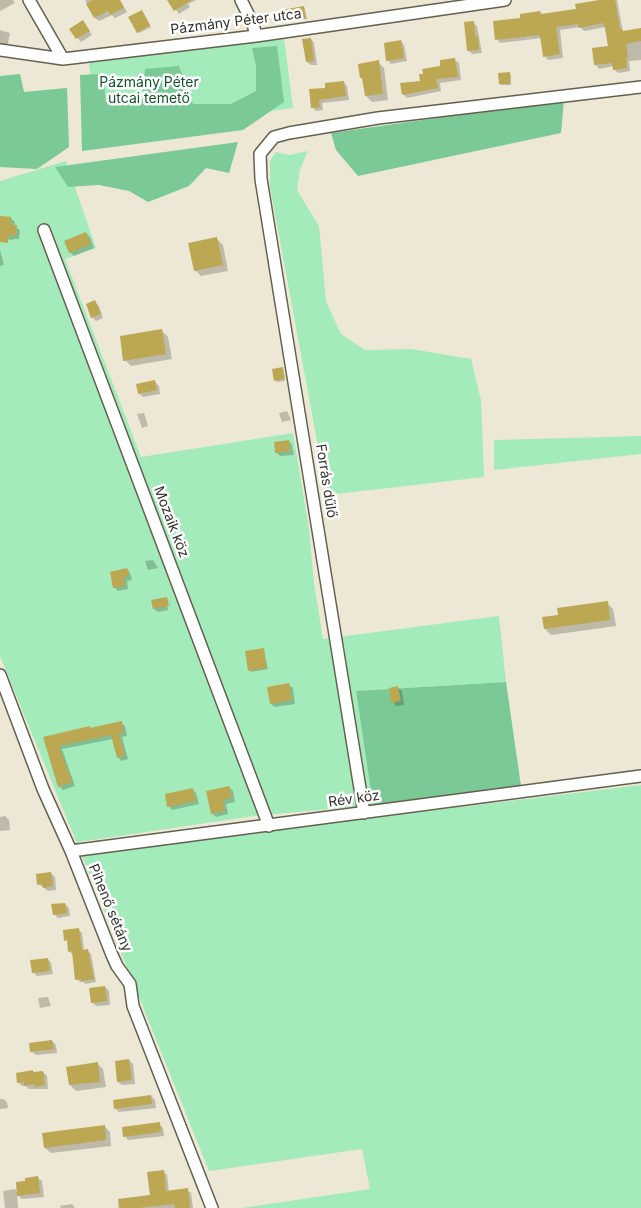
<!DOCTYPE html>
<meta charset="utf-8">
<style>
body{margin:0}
canvas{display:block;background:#ece8d5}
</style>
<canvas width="641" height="1208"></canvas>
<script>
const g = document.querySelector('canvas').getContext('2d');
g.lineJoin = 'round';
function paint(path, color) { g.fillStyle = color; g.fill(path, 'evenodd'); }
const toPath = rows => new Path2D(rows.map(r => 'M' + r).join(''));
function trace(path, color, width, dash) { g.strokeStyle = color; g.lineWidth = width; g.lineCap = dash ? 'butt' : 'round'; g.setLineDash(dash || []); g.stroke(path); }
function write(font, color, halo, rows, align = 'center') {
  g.font = font + ' Inter,sans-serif'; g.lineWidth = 5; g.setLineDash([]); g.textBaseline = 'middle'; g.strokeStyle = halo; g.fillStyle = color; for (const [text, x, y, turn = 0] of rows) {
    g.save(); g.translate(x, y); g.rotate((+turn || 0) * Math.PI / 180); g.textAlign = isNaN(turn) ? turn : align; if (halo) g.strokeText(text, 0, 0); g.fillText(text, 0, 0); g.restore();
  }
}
paint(toPath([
 [284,38,293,108,98,133,89,63],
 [308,151,300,169,297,190,319,226,326,301,341,334,365,350,411,349,471,359,481,400,484,477,327,495,270,187,270,161,276,152,290,155],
 [66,161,96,248,65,259,141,457,293,433,309,529,314,583,323,639,499,616,506,682,356,691,373,805,254,816,79,842,78,846,0,656,0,181],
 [641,436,641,454,494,470,494,440],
 [641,785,641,1208,242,1208,370,1189,362,1149,209,1171,81,853]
]), '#a3ebba');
paint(toPath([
 [277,46,284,102,243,130,82,151,80,75,103,74,106,103,142,100,145,69,179,66,193,104,231,104,256,91,256,66,252,48],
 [20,74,24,92,67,88,69,147,37,169,0,167,0,76],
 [564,100,561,133,358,176,336,150,331,133],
 [238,142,229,173,206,168,189,186,148,202,129,191,99,185,68,187,55,167],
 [506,682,521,786,373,805,356,691]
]), '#7ac996');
paint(toPath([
 [0,0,13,0,15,3,0,11],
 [85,0,120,0,127,12,115,18,112,15,99,21,95,18],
 [169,0,196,0,188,4,190,7,179,14],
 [604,0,617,0,623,32,641,29,641,60,629,61,630,71,618,73,614,69,614,66,599,69,596,65,609,47,606,27,584,31,580,27,560,30,563,58,548,60,545,56,542,38,500,43,497,39,522,19,540,12,543,15,577,10],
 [304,7,307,19,281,23,280,22],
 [143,13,151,27,139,33,138,32],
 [473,23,477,26,482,53,472,54,468,50],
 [86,26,92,35,81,42,71,30],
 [0,30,10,33,8,44,0,44],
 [311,39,314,43,317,65,311,65,307,62],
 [401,41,404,45,407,61,391,64,388,60],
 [455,60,459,63,461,80,440,83,441,91,407,98,403,94,442,67],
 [378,62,384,68,388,100,372,102,366,96,364,80,361,77],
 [509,73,511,75,511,85,501,85,500,84],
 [343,82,347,86,349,100,322,103,323,110,316,111,312,107,327,89],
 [0,217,11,218,15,222,14,226,20,230,19,239,13,239,13,240,0,238],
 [86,233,90,237,94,248,74,256,70,252],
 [217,239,223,245,228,271,201,276,195,270],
 [0,250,4,265,0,266],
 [95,302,99,306,103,318,96,321,92,317],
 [162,331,168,337,172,359,131,366,125,360],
 [282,369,285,381,277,382,276,380],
 [155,382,159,386,160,394,143,397,139,393],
 [287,411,291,420,282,422,279,413],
 [144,413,148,426,142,428,137,414],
 [289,441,292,445,294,455,280,456,276,452],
 [153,560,158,568,148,570,145,561],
 [127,569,130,573,132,580,127,581,128,589,118,591,114,587],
 [166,598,170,602,172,610,169,601,166,601,168,610,158,612,154,609],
 [607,603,613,609,616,626,551,635,545,629,559,616],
 [263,650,268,669,251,672,250,670],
 [289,685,293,688,295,704,275,707,271,704],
 [398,688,402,691,404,705,396,706,393,702],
 [121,723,125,726,127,736,122,737,128,759,121,761,118,757,113,739,62,749,75,786,63,790,59,786,45,737],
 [229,787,233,791,235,802,226,804,228,814,216,817,212,813],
 [193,790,196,793,199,804,172,810,169,806],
 [5,816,9,820,10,830,0,831,0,817],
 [51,873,55,877,56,890,48,891,39,884],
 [65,904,69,908,70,916,58,918,54,914],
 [79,930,82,933,84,951,88,951,91,954,96,982,85,984,84,982,80,982,77,979,73,955,69,951,65,931],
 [48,959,51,963,53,974,37,976,33,972],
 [105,987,109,991,110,1005,96,1006,92,1002],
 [48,997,51,1006,40,1008,38,998],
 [52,1041,56,1045,57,1053,36,1055,32,1052],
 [129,1060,133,1064,135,1084,122,1085,118,1082],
 [97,1063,103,1069,106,1087,76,1091,70,1085],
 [33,1071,35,1073,43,1072,47,1076,48,1089,29,1089,26,1086,22,1086,19,1083],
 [151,1096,155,1100,156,1108,119,1112,116,1109],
 [0,1099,3,1099,7,1102,8,1108,0,1109],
 [159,1124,163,1128,164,1136,128,1140,125,1136],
 [104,1126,110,1132,111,1146,51,1153,45,1148],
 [163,1171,167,1175,169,1192,187,1190,191,1193,193,1208,117,1208,152,1196],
 [38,1178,42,1181,44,1197,22,1199,17,1194,18,1208,5,1208,3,1191,15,1189,18,1193],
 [72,1204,75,1208,61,1208,60,1206]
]), '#0003');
paint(toPath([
 [93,0,120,0,124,8,110,15,108,11,94,18,86,4],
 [167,0,192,0,174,11],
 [599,0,615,0,620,29,622,29,623,31,641,28,641,41,626,44,628,58,626,58,627,68,613,70,612,63,594,65,592,48,608,46,604,23,579,28,578,24,556,27,560,54,543,57,540,35,495,40,493,21,520,18,520,14,540,11,541,14,576,9,575,4],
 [304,6,306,18,279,22,277,11],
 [142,10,150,25,137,33,128,17],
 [83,20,90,31,76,39,69,29],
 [474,21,475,37,478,36,479,50,467,51,464,22],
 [311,38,314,61,306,62,302,39],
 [401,40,404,58,386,61,384,43],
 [455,58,458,77,436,79,438,88,402,95,400,83,420,81,419,74,423,74,422,69,440,66,440,60],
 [379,60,383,94,365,96,362,78,360,78,358,64],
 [510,72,510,84,499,84,498,73],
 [344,81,346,96,319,100,320,107,311,108,309,89,325,88,325,83],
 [0,216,11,217,11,224,17,225,16,236,9,235,8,243,0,242],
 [86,232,91,244,69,253,64,241],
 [217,237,223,265,194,271,188,243],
 [95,300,101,314,91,318,86,304],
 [162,329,166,354,123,361,120,336],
 [283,367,285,379,274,381,272,369],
 [155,380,157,390,138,394,136,384],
 [289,440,290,451,275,453,274,442],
 [127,568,129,576,124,577,125,586,113,588,110,572],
 [167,597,169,606,153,609,151,600],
 [608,601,610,620,544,629,542,617,558,615,557,608],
 [264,648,267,668,248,671,245,651],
 [289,683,292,700,270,704,267,687],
 [398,686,401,701,391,703,389,688],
 [122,721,124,732,119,734,125,755,117,758,111,735,59,746,72,782,58,787,43,737,90,726,90,728],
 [229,786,232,798,223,800,225,811,211,814,206,791],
 [193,788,196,801,167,807,165,794],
 [51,872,53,886,43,888,42,884,37,885,36,874],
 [65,903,67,913,53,915,51,904],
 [79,928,82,950,88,949,94,979,81,981,81,979,75,980,72,951,68,952,67,940,64,941,63,930],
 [48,958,50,971,32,973,30,960],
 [105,986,107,1001,91,1003,89,988],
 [52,1040,54,1049,30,1052,29,1043],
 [129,1059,132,1080,117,1082,115,1061],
 [98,1062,100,1082,69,1085,66,1067],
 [33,1070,33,1072,43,1071,45,1085,35,1087,35,1084,24,1086,24,1082,17,1083,16,1073],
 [151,1095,152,1104,114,1109,113,1100],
 [160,1122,161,1132,123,1137,122,1127],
 [105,1125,106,1140,44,1148,42,1133],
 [164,1170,166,1191,188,1188,190,1208,175,1208,174,1204,138,1208,119,1208,118,1199,150,1195,147,1172],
 [38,1176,40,1193,17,1196,16,1182,25,1181,25,1178]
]), '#bca752');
const street = toPath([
 [29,0,63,59],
 [241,0,253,24,256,36],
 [0,50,63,59,256,36,505,0],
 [44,230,269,826],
 [0,675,43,789,71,851,112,955,117,966,130,984,133,1006,212,1208],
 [364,813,261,179,260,154,274,137,289,133,378,118,641,87],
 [71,851,641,776]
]);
trace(street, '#646050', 14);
trace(street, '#fff', 11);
write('14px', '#35342c', '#fff', [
 ["Pázmány Péter utca",236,22,-7],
 ["Forrás dűlő",326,481,81],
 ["Mozaik köz",171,522,69],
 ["Rév köz",354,799,-8],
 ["Pihenő sétány",110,908,68]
]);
write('14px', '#15512f', '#fff', [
 ["Pázmány Péter",149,83],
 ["utcai temető",149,99]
]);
</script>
